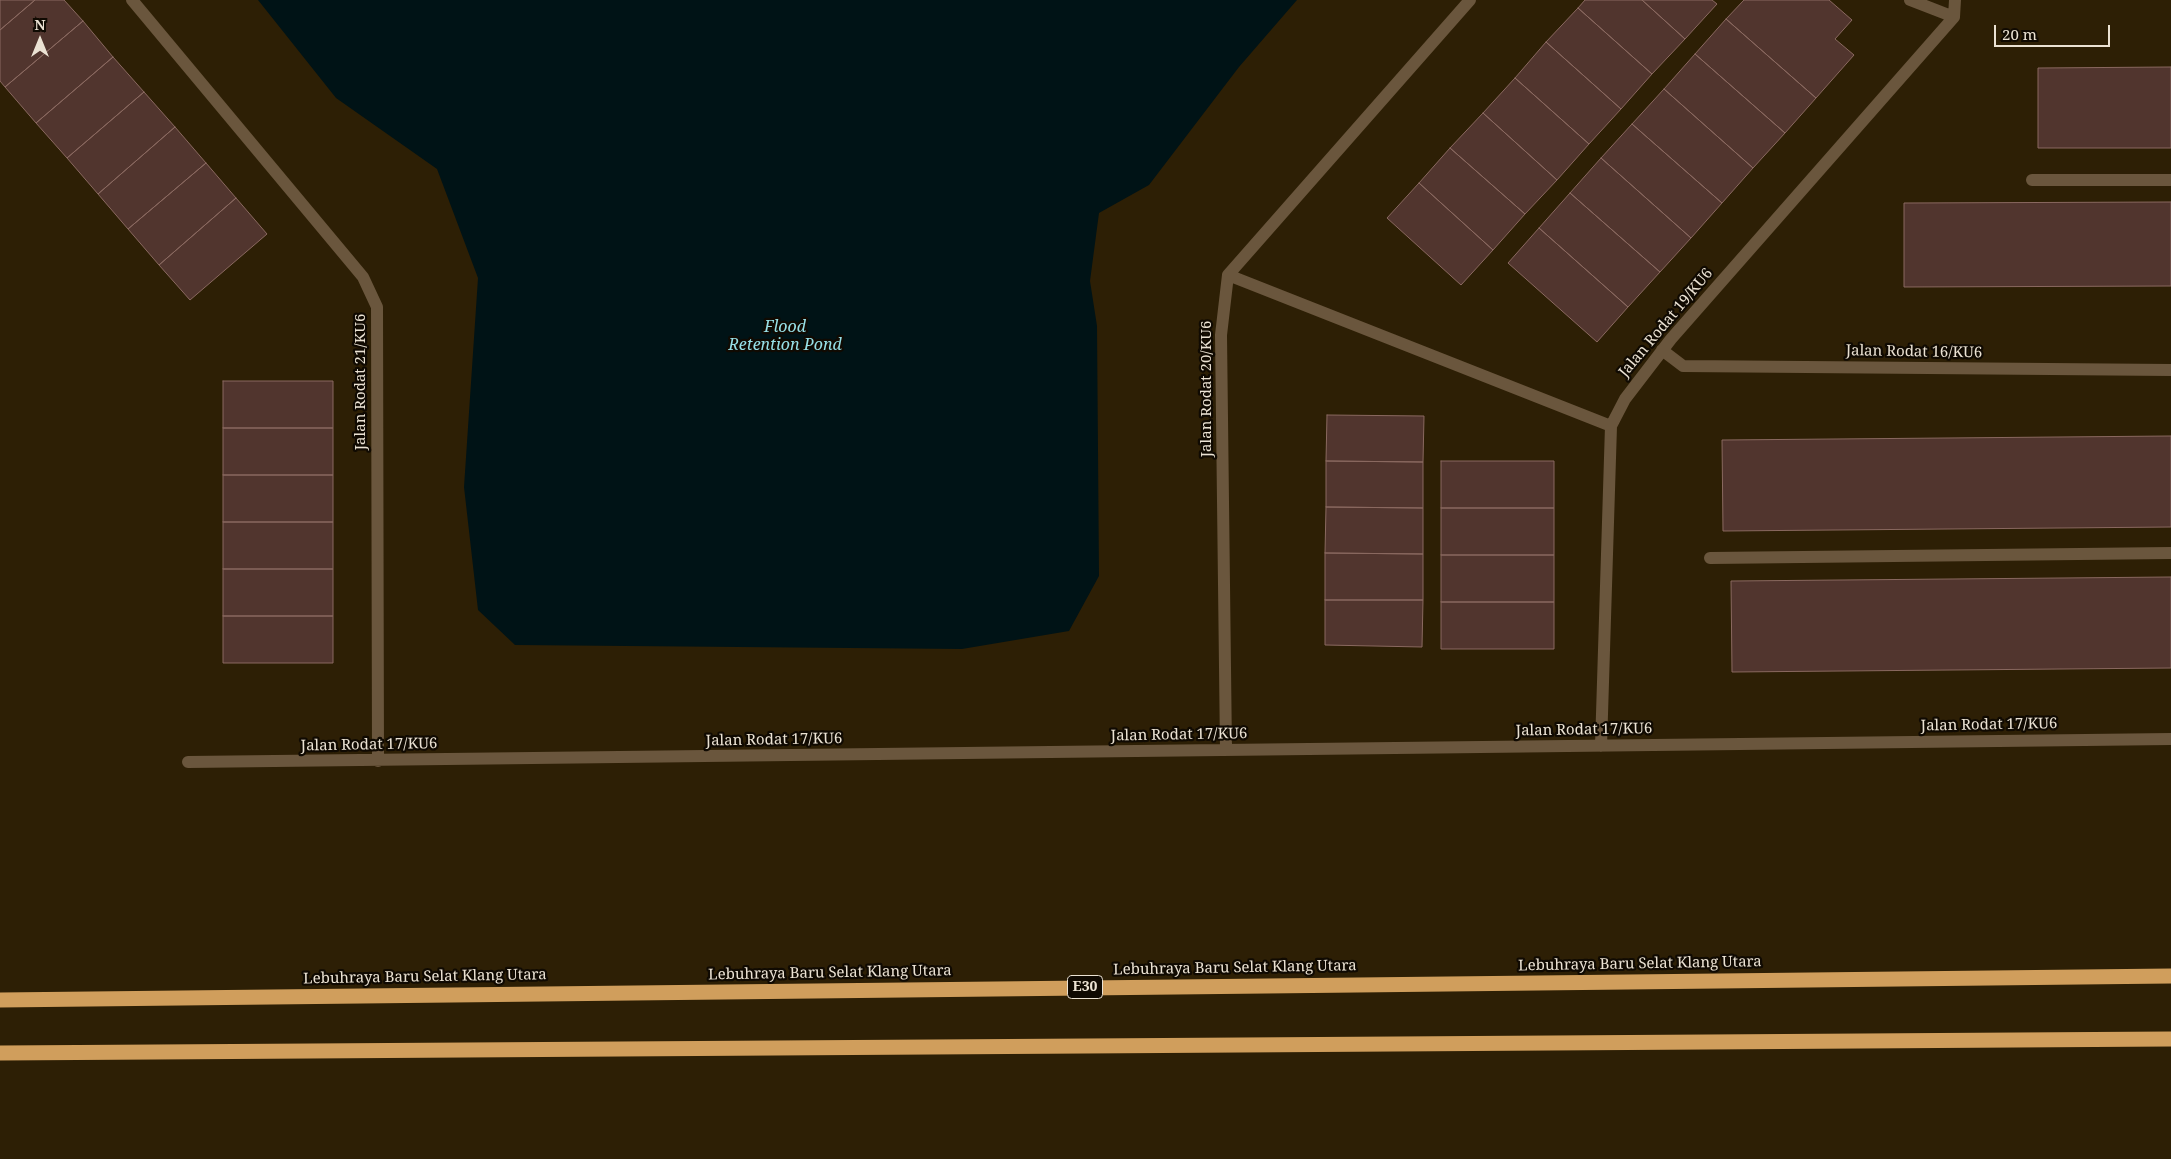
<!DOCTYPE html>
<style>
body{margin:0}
#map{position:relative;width:2171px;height:1159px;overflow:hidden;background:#2d1f05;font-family:"Noto Serif",serif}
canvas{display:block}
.north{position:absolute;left:15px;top:15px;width:50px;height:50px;-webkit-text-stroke:4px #100a02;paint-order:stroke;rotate:0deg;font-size:14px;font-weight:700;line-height:20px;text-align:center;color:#ebe2d3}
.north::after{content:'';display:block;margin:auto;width:18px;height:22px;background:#ebe2d3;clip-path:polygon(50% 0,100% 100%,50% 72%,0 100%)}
.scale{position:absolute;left:1994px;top:25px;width:116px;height:22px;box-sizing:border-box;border:2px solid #ebe2d3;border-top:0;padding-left:6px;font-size:15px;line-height:18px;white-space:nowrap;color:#ebe2d3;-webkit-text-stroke:4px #100a02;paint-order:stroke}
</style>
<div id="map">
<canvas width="2171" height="1159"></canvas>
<div class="north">N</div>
<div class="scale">20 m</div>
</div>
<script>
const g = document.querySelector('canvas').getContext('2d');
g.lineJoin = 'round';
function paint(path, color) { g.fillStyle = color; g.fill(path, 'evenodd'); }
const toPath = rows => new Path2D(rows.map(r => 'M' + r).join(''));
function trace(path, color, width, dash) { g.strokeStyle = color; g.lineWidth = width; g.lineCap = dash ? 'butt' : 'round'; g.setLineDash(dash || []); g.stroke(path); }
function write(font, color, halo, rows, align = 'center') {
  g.font = font + ' "Noto Serif",serif'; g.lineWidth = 4.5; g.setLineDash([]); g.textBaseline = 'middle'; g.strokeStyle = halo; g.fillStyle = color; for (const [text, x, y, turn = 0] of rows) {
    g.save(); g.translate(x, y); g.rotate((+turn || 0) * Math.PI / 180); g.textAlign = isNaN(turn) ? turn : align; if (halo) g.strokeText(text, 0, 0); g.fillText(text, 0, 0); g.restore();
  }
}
paint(toPath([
 [258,0,1297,0,1239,67,1149,185,1099,213,1090,281,1097,326,1099,576,1069,631,962,649,515,645,478,610,464,487,478,278,437,169,336,98]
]), '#001316');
const building = toPath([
 [0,0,35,0,0,30,0,0],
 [35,0,64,0,83,21,5,87,0,81,0,30,35,0],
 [1585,0,1642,0,1685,39,1652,74,1578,8,1585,0],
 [1642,0,1712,0,1717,4,1685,39,1642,0],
 [1744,0,1829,0,1852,20,1835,39,1854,55,1816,98,1726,19,1744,0],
 [1578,8,1652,74,1621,109,1546,42,1578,8],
 [1726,19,1816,98,1785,133,1695,54,1726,19],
 [83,21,113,57,36,123,5,87,83,21],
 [1546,42,1621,109,1589,144,1515,78,1546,42],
 [1695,54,1785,133,1753,168,1664,89,1695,54],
 [113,57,144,92,67,158,36,123,113,57],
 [2171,67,2171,148,2038,148,2038,68,2171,67],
 [1515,78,1589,144,1557,180,1483,113,1515,78],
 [1664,89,1753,168,1722,203,1632,124,1664,89],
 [144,92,175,127,98,194,67,158,144,92],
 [1483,113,1557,180,1525,214,1450,148,1483,113],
 [1632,124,1722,203,1691,238,1601,158,1632,124],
 [175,127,206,163,128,229,98,194,175,127],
 [1450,148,1525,214,1493,250,1419,183,1450,148],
 [1601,158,1691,238,1660,272,1570,193,1601,158],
 [206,163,236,198,159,265,128,229,206,163],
 [1419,183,1493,250,1461,285,1387,218,1419,183],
 [1570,193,1660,272,1628,307,1539,228,1570,193],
 [236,198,267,234,190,300,159,265,236,198],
 [2171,202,2171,286,1904,287,1904,203,2171,202],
 [1539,228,1628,307,1597,342,1508,263,1539,228],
 [223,381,333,381,333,428,223,428,223,381],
 [1327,415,1424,416,1423,462,1326,461,1327,415],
 [223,428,333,428,333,475,223,475,223,428],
 [2171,436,2171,527,1723,531,1722,440,2171,436],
 [1326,461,1423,462,1423,508,1326,507,1326,461],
 [1441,461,1554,461,1554,508,1441,508,1441,461],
 [223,475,333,475,333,522,223,522,223,475],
 [1326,507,1423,508,1423,554,1325,553,1326,507],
 [1441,508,1554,508,1554,555,1441,555,1441,508],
 [223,522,333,522,333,569,223,569,223,522],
 [1325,553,1423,554,1423,600,1325,600,1325,553],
 [1441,555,1554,555,1554,602,1441,602,1441,555],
 [223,569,333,569,333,616,223,616,223,569],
 [2171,577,2171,668,1732,672,1731,581,2171,577],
 [1325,600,1423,600,1422,647,1325,645,1325,600],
 [1441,602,1554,602,1554,649,1441,649,1441,602],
 [223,616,333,616,333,663,223,663,223,616]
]);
paint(building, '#51352e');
trace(building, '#8a6960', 1);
trace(toPath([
 [132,0,363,277,377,307,378,761],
 [1910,0,1954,17],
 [2032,180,2171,180],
 [1228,275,1611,426],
 [1662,350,1683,366,2171,370],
 [1710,558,2171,553],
 [1601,746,1611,426,1625,399,1671,339,1954,17,1955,0],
 [1226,750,1221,335,1228,275,1470,0],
 [188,762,2171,739]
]), '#6a563d', 12);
trace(toPath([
 [0,1000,2171,976],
 [0,1053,2171,1039]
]), '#d09e5c', 15);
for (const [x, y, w] of [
 [1085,987,35]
]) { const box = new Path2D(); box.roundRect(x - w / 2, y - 11.5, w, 23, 4); g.fillStyle = '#100a02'; g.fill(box); trace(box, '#ebe2d3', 1); }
write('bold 14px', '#ebe2d3', null, [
 ["E30",1085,987]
]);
write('15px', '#ebe2d3', '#100a02', [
 ["Jalan Rodat 19/KU6",1666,323,-50],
 ["Jalan Rodat 16/KU6",1914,352,1],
 ["Jalan Rodat 21/KU6",361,382,-90],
 ["Jalan Rodat 20/KU6",1207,389,-90],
 ["Jalan Rodat 17/KU6",1989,725,-1],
 ["Jalan Rodat 17/KU6",1584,730,-1],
 ["Jalan Rodat 17/KU6",1179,735,-1],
 ["Jalan Rodat 17/KU6",774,740,-1],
 ["Jalan Rodat 17/KU6",369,745,-1],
 ["Lebuhraya Baru Selat Klang Utara",1640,964,-1],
 ["Lebuhraya Baru Selat Klang Utara",1235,968,-1],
 ["Lebuhraya Baru Selat Klang Utara",830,973,-1],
 ["Lebuhraya Baru Selat Klang Utara",425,977,-1]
]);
write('italic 16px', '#97e0e7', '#100a02', [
 ["Flood",785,327],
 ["Retention Pond",785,345]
]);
</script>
